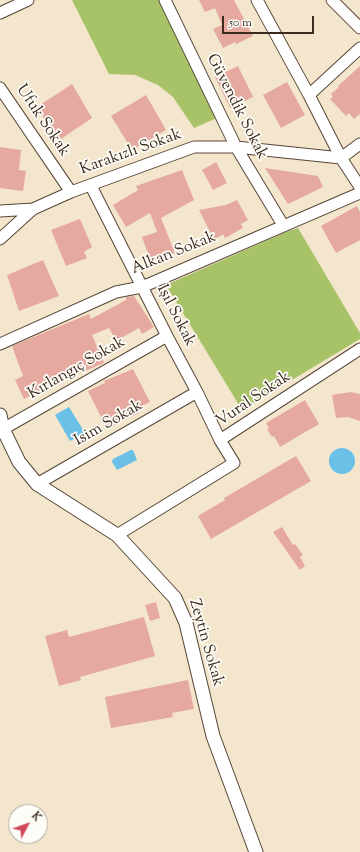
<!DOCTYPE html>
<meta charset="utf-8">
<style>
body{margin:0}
#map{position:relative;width:360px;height:852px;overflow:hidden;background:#f3e6cc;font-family:"Sorts Mill Goudy",serif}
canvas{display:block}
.north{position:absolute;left:8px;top:804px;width:40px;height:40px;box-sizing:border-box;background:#fdfcf7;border:1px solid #afa8a0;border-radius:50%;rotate:49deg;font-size:11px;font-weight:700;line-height:16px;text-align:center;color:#3b2a1e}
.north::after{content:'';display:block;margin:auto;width:14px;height:18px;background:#d1495b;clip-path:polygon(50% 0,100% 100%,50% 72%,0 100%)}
.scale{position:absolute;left:222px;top:16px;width:92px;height:18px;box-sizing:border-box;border:2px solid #3b2a1e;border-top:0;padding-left:5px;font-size:12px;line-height:14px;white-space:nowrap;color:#3b2a1e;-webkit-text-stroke:3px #fdfcf7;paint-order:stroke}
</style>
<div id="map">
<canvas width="360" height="852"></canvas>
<div class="north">K</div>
<div class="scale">50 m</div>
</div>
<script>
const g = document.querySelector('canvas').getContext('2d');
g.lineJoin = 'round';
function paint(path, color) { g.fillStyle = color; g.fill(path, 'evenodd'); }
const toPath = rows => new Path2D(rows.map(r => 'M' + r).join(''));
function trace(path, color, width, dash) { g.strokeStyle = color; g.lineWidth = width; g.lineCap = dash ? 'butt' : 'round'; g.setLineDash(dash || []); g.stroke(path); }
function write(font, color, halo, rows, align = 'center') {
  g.font = font + ' "Sorts Mill Goudy",serif'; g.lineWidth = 3.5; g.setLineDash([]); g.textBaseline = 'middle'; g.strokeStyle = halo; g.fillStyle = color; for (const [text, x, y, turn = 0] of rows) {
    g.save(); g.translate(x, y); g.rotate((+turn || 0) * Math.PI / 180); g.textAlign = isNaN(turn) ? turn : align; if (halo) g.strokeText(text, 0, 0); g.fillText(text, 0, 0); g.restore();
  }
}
paint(toPath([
 [72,0,161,0,219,117,194,128,173,97,158,85,135,75,109,74],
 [298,228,360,333,360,339,242,410,166,285,286,232]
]), '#a8c268');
paint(toPath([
 [69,407,85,433,70,441,55,415],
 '329 461a13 13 0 1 1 26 0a13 13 0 1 1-26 0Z',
 [131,450,133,450,137,460,117,470,112,462,113,459]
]), '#6bc0e8');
paint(toPath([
 [199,0,234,0,253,36,236,44,235,42,223,48,213,29,222,25,215,8,205,12],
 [238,66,253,97,230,108,215,77],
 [360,66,360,114,354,119,349,113,346,116,330,99,333,97,331,94,339,87,338,86],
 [287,82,305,115,281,128,263,95],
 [72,84,92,118,58,141,37,107],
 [146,95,166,130,132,150,111,116],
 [0,147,21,150,19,170,26,171,23,191,0,188],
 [216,162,227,183,213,190,202,170],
 [265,168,318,176,323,187,288,204],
 [182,170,194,200,161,218,175,253,151,262,142,237,157,232,150,213,126,227,113,205,138,190,136,186],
 [237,200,248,220,241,224,243,228,225,238,223,234,214,240,199,210,226,205],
 [357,206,360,212,360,240,336,253,321,226],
 [80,219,92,247,84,252,87,258,66,266,51,230],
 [43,260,59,296,19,311,7,275],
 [134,296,154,327,142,334,139,328,116,341,109,328,92,335,104,363,68,378,67,375,45,385,46,388,24,399,15,380,23,376,12,346,89,314,91,319,126,300,126,297],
 [133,369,150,402,136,409,139,413,107,429,88,391,105,383,104,381],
 [351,392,360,394,360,421,348,417,336,418,332,395],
 [305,400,319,424,280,447,274,436,272,437,267,429,269,428,266,423],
 [296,456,311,481,211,539,198,516,225,500,224,498],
 [282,527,293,545,295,544,303,555,300,557,305,566,300,570,273,532],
 [156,602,160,618,150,621,145,605],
 [144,617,155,656,80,677,81,680,59,686,45,636,67,630,69,637],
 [188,680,194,709,172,713,173,717,111,728,105,697]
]), '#e5a99f');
const minor = toPath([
 [165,0,236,147,283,225],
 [257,0,309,95,341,158,360,187],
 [332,0,360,28],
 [0,13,28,0],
 [0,88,71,192],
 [309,95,360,48],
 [91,186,167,336,197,392,220,440],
 [0,211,33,209,71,192,194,147,236,147,341,158,360,144],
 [0,239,33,209],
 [0,344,116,292,142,287,360,193],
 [3,429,167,336],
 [37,484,197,392],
 [117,535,234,463,220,440,360,349]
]);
const tertiary = toPath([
 [0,415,3,429,19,462,37,484,117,535,175,598,186,623,213,736,256,852]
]);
trace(minor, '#574638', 13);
trace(tertiary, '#574638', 15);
trace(minor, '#fff', 11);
trace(tertiary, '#fff', 13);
write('16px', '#3b2a1e', '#fdfcf7', [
 ["Güvendik Sokak",236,107,63],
 ["Ufuk Sokak",42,121,56],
 ["Karakızlı Sokak",131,153,-20],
 ["Alkan Sokak",174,254,-22],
 ["Işıl Sokak",175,316,63],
 ["Kırlangıç Sokak",77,369,-30],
 ["Vural Sokak",254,400,-34],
 ["Isim Sokak",109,424,-30],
 ["Zeytin Sokak",205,643,74]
]);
</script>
